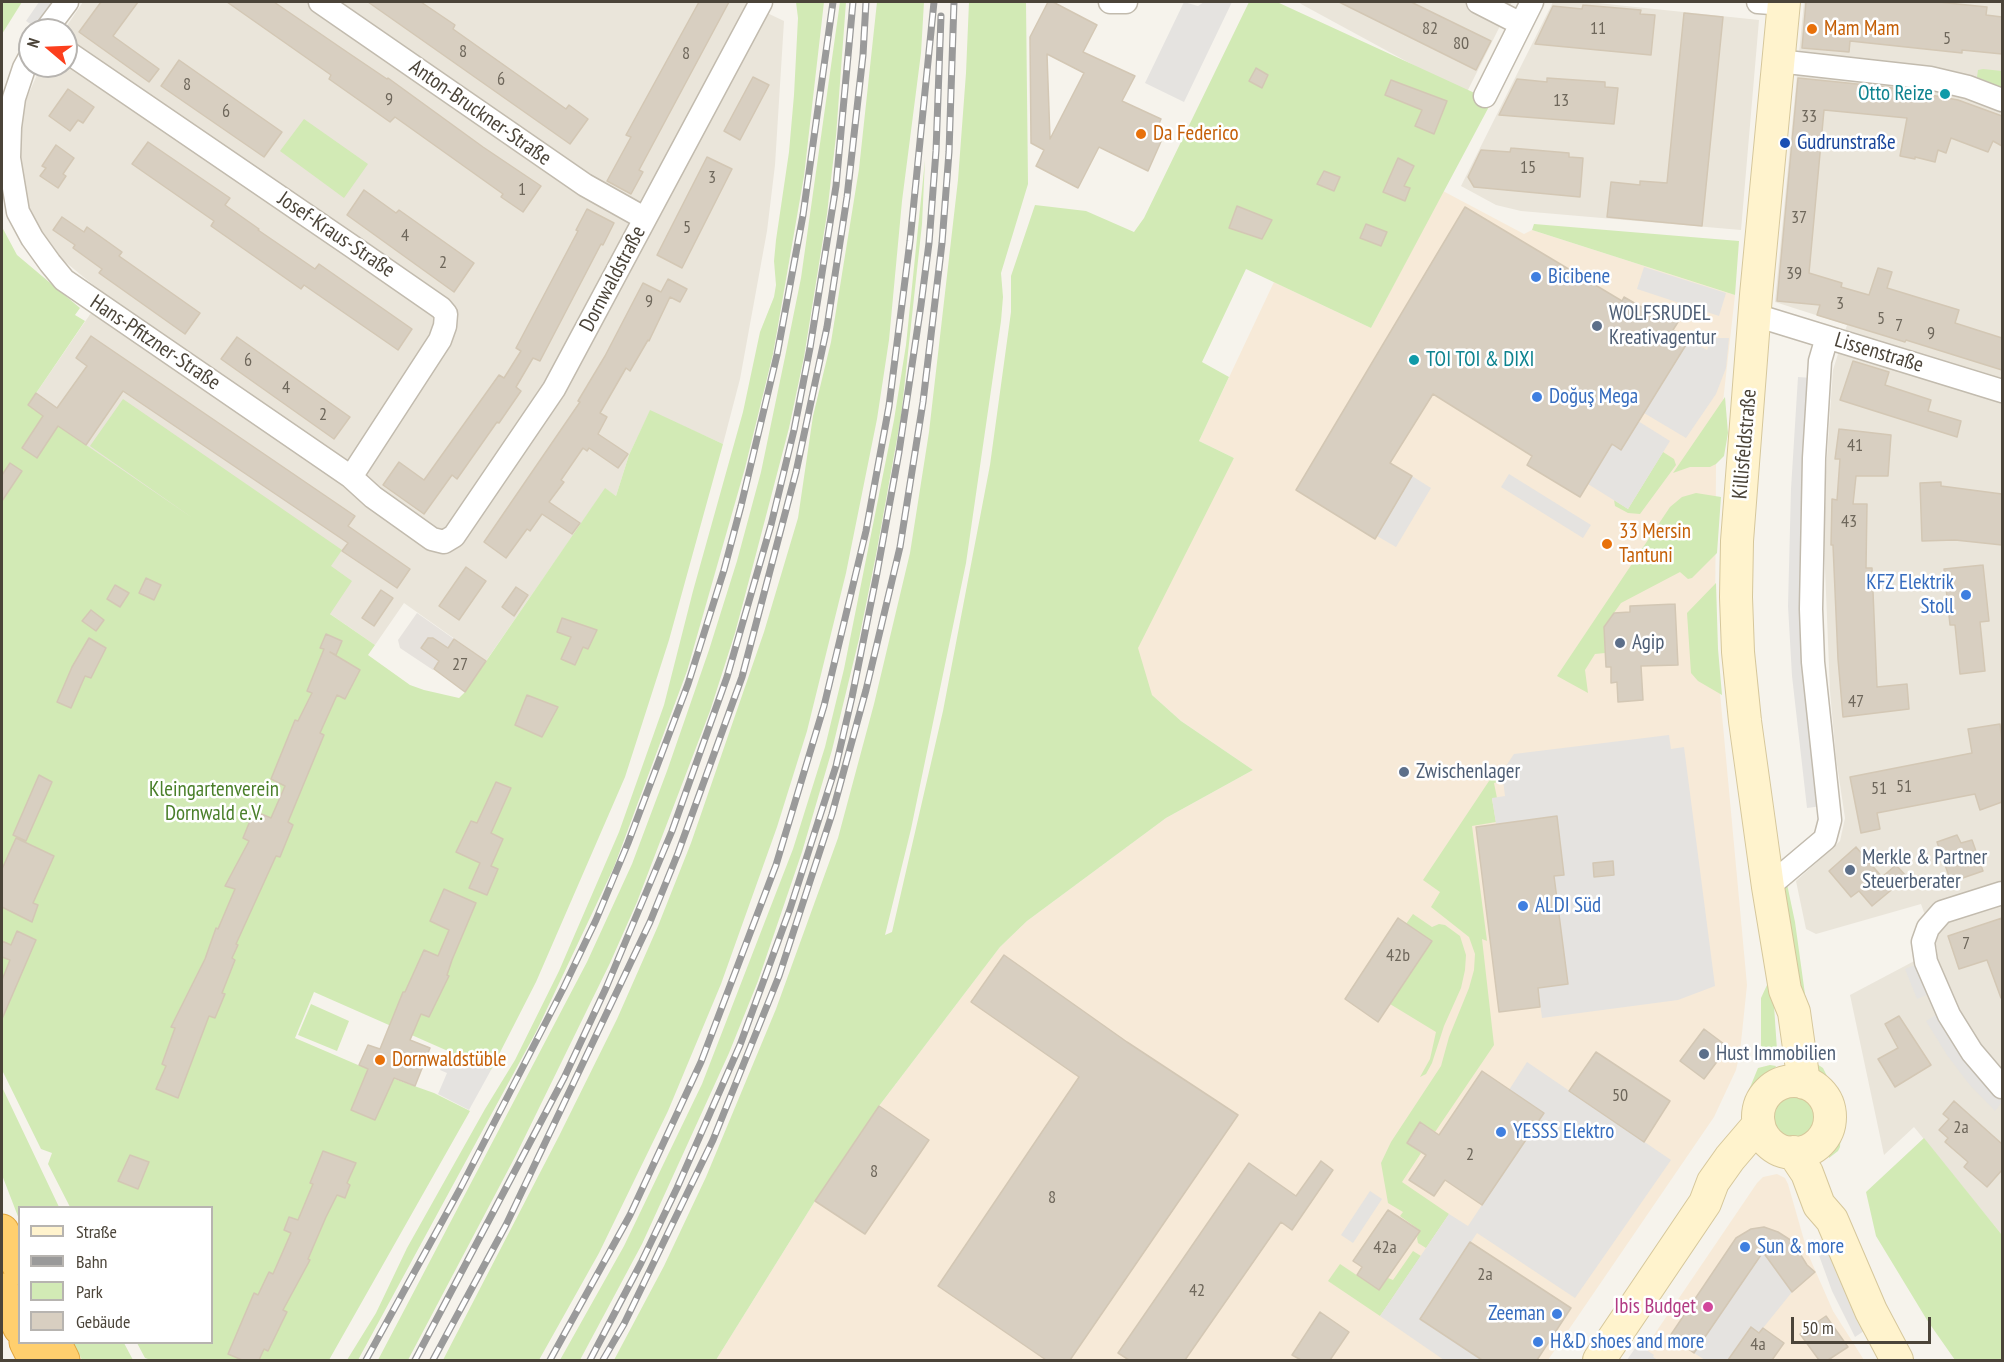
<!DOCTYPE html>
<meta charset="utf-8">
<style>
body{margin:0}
#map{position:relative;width:2004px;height:1362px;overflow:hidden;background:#f6f3ec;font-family:"PT Sans Narrow",sans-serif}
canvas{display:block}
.frame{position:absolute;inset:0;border:3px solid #4b4439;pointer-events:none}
.legend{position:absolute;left:18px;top:1206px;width:195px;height:138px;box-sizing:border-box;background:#fff;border:2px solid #b7b4b0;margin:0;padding:8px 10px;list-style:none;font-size:18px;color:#4b4439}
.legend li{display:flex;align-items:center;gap:12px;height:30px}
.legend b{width:30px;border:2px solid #b7b4b0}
.north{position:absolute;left:18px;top:18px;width:60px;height:60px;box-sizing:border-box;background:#fff;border:2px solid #b7b4b0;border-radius:50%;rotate:289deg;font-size:16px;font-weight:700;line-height:24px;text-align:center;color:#4b4439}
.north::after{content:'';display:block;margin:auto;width:21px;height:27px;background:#fc3f1d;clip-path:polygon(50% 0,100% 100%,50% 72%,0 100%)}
.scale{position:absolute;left:1791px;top:1317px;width:140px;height:27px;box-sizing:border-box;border:3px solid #4b4439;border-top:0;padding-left:8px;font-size:18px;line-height:21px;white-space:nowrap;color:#4b4439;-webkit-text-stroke:4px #fff;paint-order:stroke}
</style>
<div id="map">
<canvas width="2004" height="1362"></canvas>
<div class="frame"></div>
<ul class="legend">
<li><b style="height:8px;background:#fff3cd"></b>Straße</li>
<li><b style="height:8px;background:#9a9a9a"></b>Bahn</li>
<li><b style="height:16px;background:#d2eab5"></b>Park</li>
<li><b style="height:16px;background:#d8cfc1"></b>Gebäude</li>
</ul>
<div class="north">N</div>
<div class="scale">50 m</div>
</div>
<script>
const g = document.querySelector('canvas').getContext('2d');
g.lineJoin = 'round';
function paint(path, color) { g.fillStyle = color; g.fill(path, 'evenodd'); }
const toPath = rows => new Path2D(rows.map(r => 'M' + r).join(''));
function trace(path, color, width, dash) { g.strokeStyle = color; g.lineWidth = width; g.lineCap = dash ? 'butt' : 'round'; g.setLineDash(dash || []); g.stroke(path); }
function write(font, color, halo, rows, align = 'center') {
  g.font = font + ' "PT Sans Narrow",sans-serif'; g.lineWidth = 5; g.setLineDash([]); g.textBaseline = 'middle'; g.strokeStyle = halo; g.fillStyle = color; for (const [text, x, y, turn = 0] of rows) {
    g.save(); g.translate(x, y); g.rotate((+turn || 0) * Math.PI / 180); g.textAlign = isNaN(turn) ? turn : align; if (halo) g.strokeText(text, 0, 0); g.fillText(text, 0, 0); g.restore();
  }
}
paint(toPath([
 [83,2,744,2,784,21,775,165,767,231,740,379,723,444,650,411,629,455,616,496,605,489,486,661,404,603,375,645,28,405,104,294,63,260,34,222,17,167,21,111,41,66,66,66,66,30,64,30],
 [1299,2,1512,2,1467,92,1426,72,1301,4],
 [1553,2,1588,2,1759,20,1741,230,1521,211,1496,205,1461,186],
 [1804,2,2002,2,2002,1235,1914,1127,1884,1155,1850,995,1937,949,1921,904,1816,934,1806,929,1796,881,1840,841,1845,818,1836,758,1830,691,1824,544,1826,472,1833,370,1847,325,1775,302]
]), '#eae5da');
paint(toPath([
 [1443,191,1524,234,1532,230,1735,295,1716,464,1715,639,1747,985,1740,1052,1736,1070,1714,1117,1548,1360,716,1360,815,1201,879,1106,1000,947,1027,921,1166,818,1253,770,1181,721,1107,655,1234,458,1199,441,1274,282,1371,328],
 [1777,1174,1785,1178,1788,1184,1808,1254,1833,1311,1864,1360,1637,1360,1757,1183,1763,1177]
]), '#f7ead8');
paint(toPath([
 [417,613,454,639,433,670,400,648,398,640]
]), '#e6e2dd');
paint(toPath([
 [2,2,22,2,2,34],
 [796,2,824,2,804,176,773,354,745,468,687,671,614,867,536,1032,358,1360,347,1360,376,1313,407,1248,485,1109,515,1060,559,971,619,832,664,705,693,591,743,412,760,332,774,297,776,285,774,261,776,240,789,152,794,95,798,18],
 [840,2,846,2,836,136,827,214,804,357,789,428,756,554,735,633,710,711,637,902,610,963,516,1155,408,1360,378,1360,587,962,632,864,667,771,709,650,737,561,761,472,785,357,801,278],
 [877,2,924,2,921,53,902,201,889,340,877,419,846,573,807,731,777,827,721,984,668,1111,599,1253,539,1360,443,1360,559,1136,617,1019,658,926,691,843,764,632,798,518,813,416,831,342,859,169],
 [969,2,1026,2,1028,184,1001,273,1003,297,1001,321,966,563,911,829,885,935,892,932,943,711,990,465,1011,312,1011,276,1035,205,1086,211,1134,232,1144,218,1249,2,1277,2,1492,101,1371,328,1246,269,1202,362,1229,377,1199,441,1234,458,1138,648,1152,695,1181,721,1253,770,1166,818,1027,921,1000,947,879,1106,815,1201,716,1360,614,1360,664,1266,706,1177,776,1009,838,838,874,704,910,553,929,432,958,180,966,73],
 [1983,69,2002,71,2002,88,1977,77,1978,70],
 [304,119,368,164,344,198,280,151],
 [925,160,922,224,901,417,876,555,859,639,832,750,802,852,758,981,729,1053,642,1244,580,1360,560,1360,624,1246,702,1084,793,849,825,747,844,669,894,420,906,345],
 [1534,224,1739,241,1735,295,1532,230],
 [2,227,17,255,80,308,75,315,85,321,28,405,194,519,90,446,123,399,342,550,331,566,352,581,330,614,375,645,368,655,410,685,424,690,459,698,465,692,605,488,616,496,629,455,650,410,723,444,669,640,625,777,536,982,491,1070,314,992,295,1038,372,1071,434,1093,470,1111,329,1360,151,1360,145,1358,137,1343,212,1342,212,1208,70,1207,48,1164,52,1153,41,1149,2,1070],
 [1725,397,1728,433,1724,456,1716,464,1710,467,1690,467,1673,473],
 [1663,452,1674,459,1676,465,1640,514,1628,513,1615,506,1614,500,1628,509],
 [1696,493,1721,497,1717,553,1692,578,1688,579,1680,572,1621,603,1604,627,1605,653,1595,654,1585,670,1588,693,1557,676,1670,507,1682,497],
 [1716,583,1718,649,1722,695,1698,681,1691,673,1687,613],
 [1497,769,1502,772,1503,781,1494,783,1497,798,1492,799,1496,822,1472,826,1487,941,1482,939,1494,1045,1435,1132,1420,1122,1407,1142,1421,1153,1402,1182,1449,1214,1426,1248,1418,1243,1417,1238,1419,1231,1418,1229,1400,1216,1403,1212,1388,1203,1381,1163,1391,1142,1441,1066,1449,1037,1469,988,1474,970,1475,954,1469,937,1431,907,1440,892,1423,880],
 [1787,884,1795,922,1812,1045,1782,896],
 [1413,914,1432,927,1439,924,1445,925,1460,936,1466,955,1465,970,1461,988,1444,1026,1432,1063,1426,1074,1420,1077,1430,1059,1436,1032,1390,1004,1431,941,1406,924],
 [1767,985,1773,991,1777,1050,1769,1050,1761,1046,1761,998],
 [311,1004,349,1021,337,1051,298,1035],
 [1814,1062,1823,1068,1841,1104,1842,1117,1840,1147,1838,1151,1829,1158,1826,1145,1835,1122,1835,1107,1827,1090,1817,1079],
 [1770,1065,1776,1066,1771,1077,1753,1100,1744,1102,1758,1068],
 [2,1087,59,1207,20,1208,19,1219,2,1175],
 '1771 1116a22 22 0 1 1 44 0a22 22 0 1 1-44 0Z',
 [1924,1138,2002,1235,2002,1360,1955,1360,1927,1320,1876,1236,1866,1192],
 [1413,1251,1421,1256,1380,1316,1328,1281,1340,1264,1379,1290,1388,1278,1393,1280],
 [73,1343,124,1343,133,1360,82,1360]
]), '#d2eab5');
paint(toPath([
 [39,2,57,2,38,29,26,21],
 [1184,2,1198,6,1204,2,1232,2,1184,102,1145,83],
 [1644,267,1726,293,1719,316,1637,289],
 [1712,338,1729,338,1726,368,1716,394,1686,438,1644,413,1689,340,1707,350],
 [1798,377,1812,378,1822,806,1807,808,1792,676,1788,606,1791,489],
 [1638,421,1670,441,1628,509,1588,484,1612,444,1620,449],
 [1509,474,1591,525,1583,538,1501,487],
 [1412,476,1431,488,1396,547,1377,536],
 [1669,735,1671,749,1684,747,1715,986,1678,1000,1542,1018,1538,988,1568,984,1554,876,1564,875,1557,817,1496,824,1492,798,1505,796,1502,772,1514,754],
 [1917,964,1929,994,1917,999,1905,969],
 [1939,1013,1991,1089,2002,1099,2002,1102,1995,1111,1969,1084,1947,1055,1926,1021],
 [448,1050,491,1070,469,1110,438,1094,447,1073,440,1070],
 [1527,1062,1671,1160,1575,1298,1477,1233,1420,1319,1482,1360,1444,1360,1380,1316,1449,1214,1468,1226,1543,1113,1509,1090],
 [1370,1191,1382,1199,1353,1243,1341,1235],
 [1829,1246,1867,1329,1855,1337,1832,1291,1817,1250],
 [1763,1252,1792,1292,1759,1333,1750,1327,1728,1360,1705,1360,1694,1353],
 [1638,1344,1654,1355,1653,1357,1658,1360,1627,1360]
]), '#e5e3e0');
const building = toPath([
 [101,2,138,2,113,36,159,69,149,82,79,32,101,2],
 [227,2,274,2,347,52,387,79,388,78,483,147,541,186,523,212,501,197,503,194,395,117,390,122,329,79,331,75,227,2],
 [368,2,421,2,455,25,453,29,566,109,569,105,588,119,570,144,368,2],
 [699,2,729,2,639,170,643,172,631,194,607,181,631,137,626,135,699,2],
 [1048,2,1053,2,1097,25,1083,52,1135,76,1122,101,1161,119,1155,133,1163,137,1148,171,1099,147,1078,188,1036,166,1044,150,1031,143,1030,37,1048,2],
 [1047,54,1084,73,1050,139,1047,54],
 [1339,2,1411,2,1491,41,1476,70,1339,2],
 [1806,2,1938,2,1987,7,1986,15,2002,17,2002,54,1962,50,1962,53,1850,41,1849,52,1802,48,1806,2],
 [1583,5,1641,10,1640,14,1655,15,1651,55,1535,44,1553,6,1582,9,1583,5],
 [1684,13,1723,17,1702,226,1607,217,1611,182,1640,185,1640,181,1667,183,1684,13],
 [179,60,282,132,264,157,161,86,179,60],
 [1256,68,1268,75,1262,88,1249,81,1256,68],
 [753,77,769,85,740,140,724,131,753,77],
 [1547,78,1605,82,1605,87,1618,88,1614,124,1499,115,1517,79,1547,82,1547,78],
 [1798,78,1887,87,1958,100,2002,116,2002,146,1993,141,1988,152,1951,138,1946,153,1938,150,1935,162,1915,157,1915,159,1900,156,1907,118,1824,110,1809,273,1842,283,1841,287,1869,295,1878,268,1892,272,1887,288,1959,310,1955,323,2002,338,2002,370,1906,340,1905,342,1817,315,1820,305,1777,301,1798,78],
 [1391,80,1447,101,1434,134,1415,126,1422,110,1385,95,1391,80],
 [68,89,94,107,83,123,78,120,70,131,49,116,68,89],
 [148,142,230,198,225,205,259,229,258,230,315,269,319,264,412,329,398,350,304,285,301,289,211,226,214,221,132,164,148,142],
 [56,145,74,158,63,174,66,176,58,188,40,176,46,168,42,166,56,145],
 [1511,148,1569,153,1569,157,1583,158,1580,197,1474,187,1468,177,1481,150,1510,152,1511,148],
 [707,157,732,169,682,268,657,255,707,157],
 [1398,158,1414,166,1404,186,1410,188,1405,201,1383,192,1398,158],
 [1324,171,1340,177,1334,191,1317,184,1324,171],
 [364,190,396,213,399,210,474,263,454,292,347,215,364,190],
 [1237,206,1272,220,1262,239,1229,228,1237,206],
 [1465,207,1622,301,1624,297,1650,312,1653,307,1678,322,1673,330,1689,340,1621,450,1612,444,1580,497,1527,465,1532,456,1433,394,1390,463,1412,476,1375,539,1296,490,1465,207],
 [587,209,614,223,603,245,601,244,540,361,533,358,516,387,521,391,499,423,497,422,457,479,452,475,424,514,383,485,399,462,424,480,499,375,504,378,521,351,516,348,578,231,576,230,587,209],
 [62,217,84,232,87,227,122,252,119,256,200,313,185,334,99,273,102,269,73,248,75,245,53,230,62,217],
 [1366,224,1387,232,1381,246,1360,238,1366,224],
 [668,279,687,289,680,302,670,297,649,341,648,340,630,371,626,368,600,413,607,417,598,434,628,454,618,468,589,448,587,451,583,448,561,480,564,482,549,502,580,523,572,534,542,514,530,531,527,529,506,558,484,542,580,402,578,401,605,356,643,283,661,292,668,279],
 [91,336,355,516,348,526,410,569,397,588,342,551,348,543,123,391,86,445,58,426,37,458,22,448,43,416,28,405,36,393,57,408,87,366,76,358,91,336],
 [237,337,350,417,334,439,221,359,237,337],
 [1853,361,1889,372,1885,385,1931,400,1928,411,1961,421,1957,437,1840,400,1853,361],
 [1839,429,1891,435,1888,476,1856,476,1853,504,1867,504,1866,568,1872,568,1877,687,1907,684,1909,709,1843,717,1838,659,1833,545,1831,545,1832,499,1837,500,1840,459,1835,459,1839,429],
 [10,463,22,471,2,501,2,475,10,463],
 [1941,482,1941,486,2002,494,2002,545,1955,540,1922,541,1920,483,1941,482],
 [1983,565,1989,621,1980,622,1985,671,1960,674,1955,625,1950,625,1944,569,1983,565],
 [466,567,486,581,459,620,439,606,466,567],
 [146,578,161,585,154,600,139,593,146,578],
 [115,585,129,593,120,607,107,599,115,585],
 [516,587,528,595,514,616,502,607,516,587],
 [381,590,393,598,374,626,362,618,381,590],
 [1675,604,1678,665,1641,666,1643,700,1618,702,1617,682,1611,683,1611,667,1606,667,1604,627,1614,613,1630,612,1630,606,1675,604],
 [91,610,104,620,96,631,82,621,91,610],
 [562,618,597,630,588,649,583,647,575,665,561,659,571,637,557,632,562,618],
 [326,634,342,641,336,655,330,652,360,670,345,699,337,695,320,733,324,735,288,822,293,825,280,857,276,856,236,944,238,945,232,958,235,960,222,993,225,994,215,1018,209,1016,178,1098,156,1089,166,1066,162,1064,175,1028,171,1027,205,959,216,928,218,929,235,889,225,886,249,841,243,838,254,811,271,818,285,786,271,779,295,720,298,721,312,693,307,691,324,649,320,648,326,634],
 [89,638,106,648,91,678,85,676,71,708,57,702,72,667,89,638],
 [428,638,433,638,448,648,454,639,486,661,465,692,434,669,439,661,421,648,428,638],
 [527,695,558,707,542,737,515,725,527,695],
 [2000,724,2002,741,2002,802,1980,810,1975,794,1877,813,1880,829,1861,833,1850,777,1972,753,1968,729,2000,724],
 [39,775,52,782,26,841,13,835,39,775],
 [496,782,511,788,491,833,503,839,491,866,498,869,487,895,469,888,480,863,456,852,471,821,477,823,496,782],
 [1557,816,1564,875,1554,876,1568,984,1538,988,1540,1007,1499,1012,1476,827,1557,816],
 [1957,835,1961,843,1972,840,1983,871,1951,882,1937,842,1957,835],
 [16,838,54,856,33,903,38,905,32,922,2,907,2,869,16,838],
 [1856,847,1882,877,1896,865,1907,877,1872,906,1859,891,1851,897,1829,871,1856,847],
 [1613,861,1614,875,1594,877,1593,863,1613,861],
 [444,889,476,903,452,960,447,975,449,976,429,1017,421,1014,410,1040,430,1048,415,1086,394,1078,375,1120,351,1110,368,1069,359,1065,368,1045,380,1049,403,992,405,992,424,950,438,956,449,930,430,921,444,889],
 [1398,918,1432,941,1378,1022,1345,999,1398,918],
 [2002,918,2002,998,2001,998,1987,960,1959,969,1948,936,2002,918],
 [17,931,36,940,2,1019,2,980,10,960,2,957,2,941,11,945,17,931],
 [1004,955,1127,1042,1238,1115,1070,1360,1046,1360,938,1286,1079,1077,971,1002,1004,955],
 [1899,1016,1931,1065,1895,1087,1878,1059,1898,1048,1885,1024,1899,1016],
 [1704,1029,1728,1047,1704,1079,1680,1061,1704,1029],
 [1596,1052,1670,1101,1644,1142,1569,1091,1596,1052],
 [1482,1071,1544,1113,1482,1205,1445,1180,1434,1196,1409,1180,1426,1155,1407,1143,1420,1122,1439,1135,1482,1071],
 [1954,1101,2002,1144,2002,1170,1987,1187,1964,1167,1968,1162,1945,1142,1948,1138,1939,1130,1949,1119,1943,1114,1954,1101],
 [879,1106,929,1140,865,1234,815,1201,879,1106],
 [323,1151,356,1163,347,1183,350,1185,345,1198,337,1195,326,1217,308,1259,310,1260,283,1310,287,1312,268,1351,264,1349,259,1360,242,1360,228,1354,254,1293,258,1295,269,1272,273,1274,291,1233,284,1230,289,1217,298,1220,313,1184,310,1183,323,1151],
 [130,1155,149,1162,138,1189,118,1181,130,1155],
 [1321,1161,1333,1170,1292,1230,1281,1222,1185,1360,1129,1360,1118,1353,1249,1163,1296,1196,1321,1161],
 [1388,1210,1420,1231,1379,1290,1357,1275,1362,1267,1353,1261,1388,1210],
 [1764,1227,1778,1232,1792,1241,1807,1265,1815,1272,1792,1292,1763,1252,1694,1353,1670,1336,1736,1238,1751,1229,1764,1227],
 [1470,1242,1571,1308,1537,1360,1482,1360,1420,1319,1470,1242],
 [1320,1312,1349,1332,1330,1360,1301,1360,1292,1355,1320,1312],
 [1826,1316,1848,1347,1828,1360,1819,1360,1800,1334,1826,1316],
 [1751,1327,1759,1333,1763,1328,1784,1343,1772,1360,1728,1360,1751,1327]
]);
paint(building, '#d8cfc1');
trace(building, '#d3c7b4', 1.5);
const minor = toPath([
 [320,2,585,185,644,218],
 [1110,2,1126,2],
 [1478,2,1521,24],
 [1758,2,1784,4],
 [46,30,67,2],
 [66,51,353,247,441,308,446,314,445,326,440,340,351,477],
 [30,57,24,68,14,98,10,127,9,158,18,212,32,238,50,263,64,280,351,477,373,497,432,539,444,542,454,536,554,389,761,2],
 [1778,61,1930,78,1968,87,2002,100],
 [1485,96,1532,2],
 [1755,315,2002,391],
 [1768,887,1825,839,1830,820,1813,662,1811,609,1814,458,1820,361,1827,337],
 [2002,893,1942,912,1928,928,1923,942,1926,962,1949,1015,1972,1052,2002,1087]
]);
const secondary = toPath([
 [1784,2,1756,295,1737,541,1736,597,1738,652,1745,721,1768,887,1785,990,1794,1012,1804,1083],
 '1758 1117a36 36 0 1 1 72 0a36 36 0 1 1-72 0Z',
 [1793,1152,1807,1173,1819,1205,1832,1220,1871,1311,1897,1360],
 [1599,1360,1705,1203,1713,1182,1730,1158,1759,1124]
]);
const motorway = toPath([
 [2,1231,20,1268],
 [2,1290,20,1328],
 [26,1342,35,1360],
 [54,1342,63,1360]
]);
trace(minor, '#c2bbae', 25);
trace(secondary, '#d6c79b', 34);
trace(motorway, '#e0a43c', 35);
trace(minor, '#fff', 22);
trace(secondary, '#fff3cd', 32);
trace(motorway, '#ffcf6e', 33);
const rail = toPath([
 [366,1360,460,1189,564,987,596,920,628,843,688,684,724,570,741,506,777,355,803,215,833,2],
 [415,1360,564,1078,606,988,672,831,727,677,771,525,794,430,810,348,836,186,853,2],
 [433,1360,506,1225,650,922,678,853,742,677,796,472,827,327,847,197,863,55,866,2],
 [550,1360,630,1215,701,1062,776,865,824,706,866,531,889,406,910,241,934,2],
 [590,1360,641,1263,677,1188,740,1045,790,909,836,766,852,697,877,573,899,452,921,305,929,243,936,151,941,16],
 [603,1360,624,1324,713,1140,779,976,832,814,866,690,900,547,923,402,942,243,949,152,954,2]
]);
trace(rail, '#9a9a9a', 7);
trace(rail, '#fff', 4.5, [14]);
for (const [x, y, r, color] of [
 [1812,29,6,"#e8710a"],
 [1945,94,6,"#0f9aa8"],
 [1141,134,6,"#e8710a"],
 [1785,143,6,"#1a4fb4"],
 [1536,277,6,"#3f7fe0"],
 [1597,326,6,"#5c6f8a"],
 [1414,360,6,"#0f9aa8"],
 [1537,397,6,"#3f7fe0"],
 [1607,544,6,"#e8710a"],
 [1966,595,6,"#3f7fe0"],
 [1620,643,6,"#5c6f8a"],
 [1404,772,6,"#5c6f8a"],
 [1850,870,6,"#5c6f8a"],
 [1523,906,6,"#3f7fe0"],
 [1704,1054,6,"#5c6f8a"],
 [380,1060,6,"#e8710a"],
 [1501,1132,6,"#3f7fe0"],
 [1745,1247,6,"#3f7fe0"],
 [1708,1307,6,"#d1479c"],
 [1557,1314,6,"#3f7fe0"],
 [1538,1342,6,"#3f7fe0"]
]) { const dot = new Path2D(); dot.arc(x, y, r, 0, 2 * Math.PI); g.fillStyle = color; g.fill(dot); trace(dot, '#fff', 2); }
write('18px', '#6e675b', null, [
 ["82",1430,29],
 ["11",1598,29],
 ["5",1947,39],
 ["80",1461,44],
 ["8",463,52],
 ["8",686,54],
 ["6",501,80],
 ["8",187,85],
 ["9",389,100],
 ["13",1561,101],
 ["6",226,112],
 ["33",1809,117],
 ["15",1528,168],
 ["3",712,178],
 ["1",522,190],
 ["37",1799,218],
 ["5",687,228],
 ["4",405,236],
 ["2",443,263],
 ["39",1794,274],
 ["9",649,302],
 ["3",1840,304],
 ["5",1881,319],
 ["7",1899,326],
 ["9",1931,334],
 ["6",248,361],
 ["4",286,388],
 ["2",323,415],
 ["41",1855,446],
 ["43",1849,522],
 ["27",460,665],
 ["47",1856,702],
 ["51",1904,787],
 ["51",1879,789],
 ["7",1966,944],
 ["42b",1398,956],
 ["50",1620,1096],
 ["2a",1961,1128],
 ["2",1470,1155],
 ["8",874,1172],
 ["8",1052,1198],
 ["42a",1385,1248],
 ["2a",1485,1275],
 ["42",1197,1291],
 ["4a",1758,1345]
]);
write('21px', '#c56008', '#fff', [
 ["Mam Mam",1824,29],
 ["Da Federico",1153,134],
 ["33 Mersin",1619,532],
 ["Tantuni",1619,556],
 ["Dornwaldstüble",392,1060]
], 'left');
write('21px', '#0d838f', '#fff', [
 ["Otto Reize",1933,94],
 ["TOI TOI & DIXI",1426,360,"left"]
], 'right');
write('21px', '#4b4439', '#fff', [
 ["Anton-Bruckner-Straße",480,113,35],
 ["Josef-Kraus-Straße",336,235,34],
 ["Dornwaldstraße",613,279,-62],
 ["Hans-Pfitzner-Straße",155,343,34],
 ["Lissenstraße",1879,353,17],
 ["Killisfeldstraße",1745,444,-85]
]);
write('21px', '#164399', '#fff', [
 ["Gudrunstraße",1797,143]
], 'left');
write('21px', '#366cbe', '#fff', [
 ["Bicibene",1548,277],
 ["Doğuş Mega",1549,397],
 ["KFZ Elektrik",1954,583,"right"],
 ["Stoll",1954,607,"right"],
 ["ALDI Süd",1535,906],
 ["YESSS Elektro",1513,1132],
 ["Sun & more",1757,1247],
 ["Zeeman",1545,1314,"right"],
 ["H&D shoes and more",1550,1342]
], 'left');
write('21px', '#4e5e75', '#fff', [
 ["WOLFSRUDEL",1609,314],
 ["Kreativagentur",1609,338],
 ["Agip",1632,643],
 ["Zwischenlager",1416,772],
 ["Merkle & Partner",1862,858],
 ["Steuerberater",1862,882],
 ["Hust Immobilien",1716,1054]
], 'left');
write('21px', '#4a7f2a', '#fff', [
 ["Kleingartenverein",214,790],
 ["Dornwald e.V.",214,814]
]);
write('21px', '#b23c85', '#fff', [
 ["Ibis Budget",1696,1307]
], 'right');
</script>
